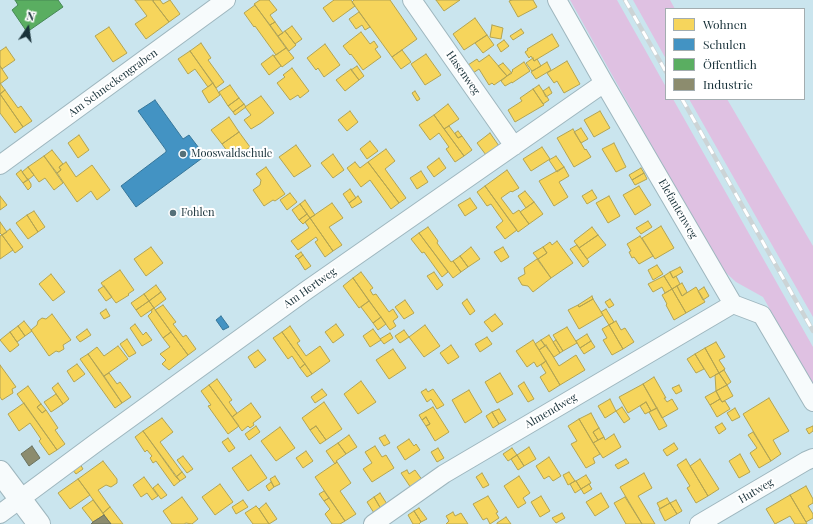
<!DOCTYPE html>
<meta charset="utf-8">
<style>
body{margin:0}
#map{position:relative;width:813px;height:524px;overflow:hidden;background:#cae5ee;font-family:"Playfair Display",serif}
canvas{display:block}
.legend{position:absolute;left:665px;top:8px;width:140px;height:92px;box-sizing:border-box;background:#fff;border:1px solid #a3adb0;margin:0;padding:5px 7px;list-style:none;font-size:12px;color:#183139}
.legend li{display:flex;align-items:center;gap:8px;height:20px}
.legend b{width:20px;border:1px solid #a3adb0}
.north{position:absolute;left:8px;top:8px;width:40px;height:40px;-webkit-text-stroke:3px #fff;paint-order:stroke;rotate:13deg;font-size:11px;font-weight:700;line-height:16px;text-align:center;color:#183139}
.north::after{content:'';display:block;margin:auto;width:14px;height:18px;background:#183139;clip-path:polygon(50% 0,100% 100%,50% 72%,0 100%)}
</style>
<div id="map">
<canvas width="813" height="524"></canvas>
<ul class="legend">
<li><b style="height:11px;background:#f6d55c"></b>Wohnen</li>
<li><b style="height:11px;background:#4393c3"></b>Schulen</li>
<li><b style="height:11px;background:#5aae61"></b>Öffentlich</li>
<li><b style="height:11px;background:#8c8c6e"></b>Industrie</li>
</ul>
<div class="north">N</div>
</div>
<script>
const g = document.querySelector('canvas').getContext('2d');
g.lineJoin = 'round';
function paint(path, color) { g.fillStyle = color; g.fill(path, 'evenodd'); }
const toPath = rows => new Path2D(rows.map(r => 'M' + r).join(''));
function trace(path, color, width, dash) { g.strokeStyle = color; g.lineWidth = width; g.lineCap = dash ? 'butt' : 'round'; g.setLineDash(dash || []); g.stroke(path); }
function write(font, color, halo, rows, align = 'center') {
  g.font = font + ' "Playfair Display",serif'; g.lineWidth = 4; g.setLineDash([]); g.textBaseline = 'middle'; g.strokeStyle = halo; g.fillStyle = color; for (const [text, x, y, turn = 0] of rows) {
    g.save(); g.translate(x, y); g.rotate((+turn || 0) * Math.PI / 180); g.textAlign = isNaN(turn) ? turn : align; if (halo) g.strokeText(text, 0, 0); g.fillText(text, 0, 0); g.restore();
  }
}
paint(toPath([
 [570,0,617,0,666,87,666,99,673,99,813,347,813,386,763,297,736,282,724,271,712,253],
 [633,0,670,0,675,9,666,9,666,59],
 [689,99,727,99,813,246,813,317]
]), '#dfc1e2');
const homes = toPath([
 [135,0,152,0,169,22,146,39,135,24,147,16,135,0],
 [154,0,160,0,163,4,170,0,180,14,169,22,153,1,154,0],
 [260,0,269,0,277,10,270,15,275,22,270,25,254,4,260,0],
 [334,0,351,0,355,6,333,22,323,8,334,0],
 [354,0,390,0,417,39,392,57,352,2,354,0],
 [436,0,460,0,444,11,436,0],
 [512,0,533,0,537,7,518,17,509,1,512,0],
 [255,5,286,48,276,55,255,26,254,27,244,13,255,5],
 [359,12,370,27,365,30,362,25,356,29,349,19,359,12],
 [475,18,487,35,464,50,453,34,475,18],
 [275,22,283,33,278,36,270,25,275,22],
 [492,25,503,28,501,39,490,37,492,25],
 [292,26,302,39,295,44,285,31,292,26],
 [109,27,127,53,113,62,95,36,109,27],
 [521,29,524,33,513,40,510,36,521,29],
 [285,31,296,45,289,51,278,36,285,31],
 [361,32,370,44,374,41,378,47,375,49,381,57,363,70,351,54,350,55,343,46,361,32],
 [552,34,559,46,534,61,531,56,529,58,525,52,528,50,527,49,552,34],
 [487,35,494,45,483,53,475,43,487,35],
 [504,40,509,46,501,52,497,45,504,40],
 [201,43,211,58,208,60,224,82,216,88,190,51,201,43],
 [325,44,340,65,324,77,318,68,316,70,307,58,325,44],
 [6,47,15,60,2,69,0,66,0,51,6,47],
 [286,48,294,58,282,67,274,56,286,48],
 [402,50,411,62,401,69,392,57,402,50],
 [190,51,213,83,208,87,195,69,188,74,178,59,190,51],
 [426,54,441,75,425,85,411,64,426,54],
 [273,55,281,66,269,75,261,64,273,55],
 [489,55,507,76,494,85,492,83,489,85,479,69,473,73,468,65,477,59,479,62,489,55],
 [533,58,534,61,537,59,541,66,532,71,526,63,533,58],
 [567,61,580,84,564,93,557,81,554,83,547,73,567,61],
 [524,62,530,71,512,83,512,82,505,86,501,81,513,71,512,70,524,62],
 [547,62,551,70,536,79,531,72,547,62],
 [503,63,512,73,507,76,498,66,503,63],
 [0,66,8,78,0,84,0,66],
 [357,66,364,76,359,80,351,70,357,66],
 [292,68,309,91,300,98,298,95,290,100,277,83,285,77,283,75,292,68],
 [351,69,359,80,345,91,336,80,351,69],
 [0,83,5,90,0,94,0,83],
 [213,83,220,95,209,103,202,91,213,83],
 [230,85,239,98,228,106,219,92,230,85],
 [539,85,549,100,543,104,533,89,539,85],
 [549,87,552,93,546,97,543,91,549,87],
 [533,89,544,105,515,122,508,110,522,101,520,98,533,89],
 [5,90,18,108,21,106,32,121,23,127,0,94,5,90],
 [415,91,420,99,417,101,412,93,415,91],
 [0,94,23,127,15,133,0,113,0,94],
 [261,96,274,113,261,123,251,129,244,120,251,115,245,107,261,96],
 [239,98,244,104,233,112,228,106,239,98],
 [244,104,246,107,235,115,233,112,244,104],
 [448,104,459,119,444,129,434,115,448,104],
 [350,111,358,122,347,131,338,120,350,111],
 [600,111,610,128,594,137,584,120,600,111],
 [434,115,464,156,455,162,446,149,449,147,439,133,430,140,419,125,434,115],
 [229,117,239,132,222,144,211,130,229,117],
 [449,126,458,138,462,136,472,150,464,156,444,129,449,126],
 [581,128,588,139,581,143,574,132,581,128],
 [573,129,585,150,586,149,591,157,574,167,557,138,573,129],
 [458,131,462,136,458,138,455,133,458,131],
 [239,132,250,147,233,159,222,144,239,132],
 [490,133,499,146,486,155,477,143,490,133],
 [79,135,89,150,78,158,68,143,79,135],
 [370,141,378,151,367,159,360,149,370,141],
 [614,143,626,167,616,172,602,149,614,143],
 [296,145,311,166,294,177,279,157,296,145],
 [542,147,550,159,531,171,523,159,542,147],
 [386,149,395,161,385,169,406,198,399,203,368,162,386,149],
 [52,150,63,164,59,167,61,170,57,173,44,156,52,150],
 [333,154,344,170,333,178,321,163,333,154],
 [44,156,63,183,54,190,45,178,39,182,28,167,44,156],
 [556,156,564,167,557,172,549,160,556,156],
 [439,158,446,168,434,177,427,167,439,158],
 [66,162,76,177,92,165,110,190,97,200,91,191,77,202,57,173,61,170,59,167,66,162],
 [355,162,360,168,368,162,399,203,391,209,370,180,361,187,347,168,355,162],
 [28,167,34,175,28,180,22,172,28,167],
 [266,167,285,194,275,201,273,200,264,206,253,190,260,185,261,180,256,174,266,167],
 [564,167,569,176,559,182,568,197,554,206,539,181,564,167],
 [641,168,644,173,632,180,629,175,641,168],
 [21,170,28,180,23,183,16,174,21,170],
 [507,170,519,188,512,192,511,191,501,198,513,214,519,210,529,224,518,232,485,186,507,170],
 [421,171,428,182,417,189,410,178,421,171],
 [644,173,647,179,635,185,632,180,644,173],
 [28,179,31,184,31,187,28,190,23,183,28,179],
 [485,186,517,230,505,239,496,227,503,221,491,204,487,206,477,192,485,186],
 [639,186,651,205,635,215,623,195,639,186],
 [350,189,356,198,349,203,343,194,350,189],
 [592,190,597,198,587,204,582,196,592,190],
 [525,191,534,202,526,208,518,196,525,191],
 [290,193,297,202,287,210,280,200,290,193],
 [0,196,7,205,0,210,0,196],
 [358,196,362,202,352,208,349,203,358,196],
 [609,196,620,216,608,223,596,203,609,196],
 [470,198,477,208,465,216,458,205,470,198],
 [305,200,315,215,310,218,300,204,305,200],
 [534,202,543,214,529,224,520,212,534,202],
 [332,203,343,218,329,227,342,245,333,251,310,218,332,203],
 [300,204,307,214,299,220,292,210,300,204],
 [34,211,45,227,38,232,27,215,34,211],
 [307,214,310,218,303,224,299,220,307,214],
 [27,215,38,232,28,239,16,223,27,215],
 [310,218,333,251,325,257,315,242,318,240,316,237,298,250,291,241,309,228,305,222,310,218],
 [648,221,652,227,641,234,636,228,648,221],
 [0,222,7,232,2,235,0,233,0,222],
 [661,226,674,248,655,259,642,238,661,226],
 [428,227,438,241,437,243,451,262,453,261,461,272,453,278,419,233,428,227],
 [592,227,598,235,579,248,574,241,592,227],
 [10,229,23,247,15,253,2,235,10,229],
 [419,233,448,272,442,277,424,252,422,253,411,239,419,233],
 [2,235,13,250,0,259,0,236,2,235],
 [598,235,606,245,587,259,579,248,598,235],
 [640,236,653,256,639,264,634,257,632,258,629,252,631,251,627,244,640,236],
 [557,241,573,263,551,278,538,259,547,253,543,247,550,242,552,245,557,241],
 [577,245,589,262,583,267,570,249,577,245],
 [151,247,163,263,146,276,134,259,151,247],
 [471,247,480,259,468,267,460,256,471,247],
 [503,247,509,257,501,262,494,252,503,247],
 [543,247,547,253,538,259,533,253,543,247],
 [301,252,303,255,298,259,295,256,301,252],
 [303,255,311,266,305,270,298,259,303,255],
 [460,256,468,267,461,272,453,261,460,256],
 [537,259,551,278,533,292,528,286,522,285,518,278,525,274,524,268,537,259],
 [657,265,663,274,653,280,648,270,657,265],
 [680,267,683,272,673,278,670,272,680,267],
 [120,270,134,290,128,294,129,295,116,303,101,283,120,270],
 [361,272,373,288,370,290,373,295,376,294,389,312,393,309,398,317,393,321,396,326,390,330,353,278,361,272],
 [434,272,443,285,437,290,427,276,434,272],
 [670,272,673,278,676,276,680,284,672,289,664,276,670,272],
 [51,274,65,292,53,301,39,284,51,274],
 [664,276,672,289,665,293,662,287,653,292,648,284,664,276],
 [353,278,369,301,359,308,343,286,353,278],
 [682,283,687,292,682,296,677,286,682,283],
 [156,285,161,292,149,301,144,294,156,285],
 [104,286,112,297,106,301,98,290,104,286],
 [677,286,682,296,696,287,705,302,686,313,672,289,677,286],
 [704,287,709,296,703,300,698,291,704,287],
 [672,289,686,313,674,320,666,305,667,304,662,295,672,289],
 [161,292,166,299,154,308,149,301,161,292],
 [144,294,149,301,136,310,131,303,144,294],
 [592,296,593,299,579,307,578,305,592,296],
 [467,299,475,311,470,315,462,303,467,299],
 [593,299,603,315,579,329,568,310,578,305,579,307,593,299],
 [610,299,614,305,609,308,605,302,610,299],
 [405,300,414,313,404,319,395,307,405,300],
 [149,301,154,308,141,317,136,310,149,301],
 [369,301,381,317,373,323,361,307,369,301],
 [163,305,176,322,173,324,183,337,186,335,196,349,188,355,155,310,163,305],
 [154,308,171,332,163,338,148,316,152,312,151,310,154,308],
 [106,309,110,316,104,319,100,313,106,309],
 [606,309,614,322,609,325,601,312,606,309],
 [52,314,71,340,63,345,64,349,59,352,56,351,49,356,31,330,37,325,38,321,42,318,46,319,52,314],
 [495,314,503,324,492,332,484,322,495,314],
 [381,317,386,324,378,330,373,323,381,317],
 [24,321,32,331,25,336,18,326,24,321],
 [616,321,621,330,625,328,634,342,623,349,609,325,616,321],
 [135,324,143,335,146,332,152,340,142,346,130,328,135,324],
 [336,324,344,335,333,343,325,332,336,324],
 [425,325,440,346,424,357,409,337,425,325],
 [609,325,623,349,612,355,603,340,607,338,602,329,609,325],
 [18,326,25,336,17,342,10,332,18,326],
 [290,326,300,341,297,343,306,356,320,346,330,361,312,374,282,332,290,326],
 [567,327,577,343,563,351,553,335,567,327],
 [87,329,91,335,80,342,76,337,87,329],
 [373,329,381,340,370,347,363,336,373,329],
 [404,330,409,337,400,343,395,336,404,330],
 [10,332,19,345,10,352,0,340,10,332],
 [171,332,188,355,169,370,162,364,166,360,160,354,170,347,163,338,171,332],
 [282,332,305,364,300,368,292,356,288,359,273,338,282,332],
 [390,333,393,338,384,344,380,339,390,333],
 [587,334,591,341,580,348,576,341,587,334],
 [549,335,560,353,554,357,541,340,549,335],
 [487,337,492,344,480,352,475,344,487,337],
 [127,339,136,353,129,357,120,344,127,339],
 [533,340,546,361,537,367,534,362,527,367,516,351,533,340],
 [541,340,545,346,539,350,535,344,541,340],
 [556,340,563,351,560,353,553,342,556,340],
 [591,341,595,347,584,354,580,348,591,341],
 [716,342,725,357,719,360,725,369,719,373,705,348,716,342],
 [451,345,459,357,448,364,440,353,451,345],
 [546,345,559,366,576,355,585,370,560,385,539,350,546,345],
 [118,346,128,359,104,376,88,354,97,347,104,356,118,346],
 [705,348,719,373,710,378,695,354,705,348],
 [393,349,406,368,389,379,376,360,393,349],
 [258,350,266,360,255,368,248,357,258,350],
 [88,354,122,403,115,408,80,359,88,354],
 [695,354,704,369,696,373,687,359,695,354],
 [546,361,560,385,549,392,540,377,546,373,541,365,546,361],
 [77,364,85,374,74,382,67,371,77,364],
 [305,364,312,374,307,377,300,368,305,364],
 [0,365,16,387,12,389,13,393,2,400,0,397,0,365],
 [724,370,731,382,727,385,719,373,724,370],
 [109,373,117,384,120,382,131,397,122,403,104,376,109,373],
 [500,373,513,394,497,403,485,382,500,373],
 [719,373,727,385,716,391,715,375,719,373],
 [654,377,666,398,664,398,667,402,672,399,678,409,662,418,643,384,654,377],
 [217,379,232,400,229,402,237,413,232,417,209,385,217,379],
 [361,381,376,402,358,414,344,394,361,381],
 [524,382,534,399,528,402,518,386,524,382],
 [58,383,69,399,63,404,52,388,58,383],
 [643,384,657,408,651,411,646,402,628,413,619,397,643,384],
 [209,385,239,426,228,434,208,406,211,405,201,391,209,385],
 [679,385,682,391,676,394,672,388,679,385],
 [727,385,733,396,722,402,716,391,727,385],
 [28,386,41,404,37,407,42,413,46,410,58,428,55,430,65,444,57,450,17,394,28,386],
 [322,389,327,395,315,403,311,397,322,389],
 [426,389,428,392,433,389,444,405,437,409,431,399,427,402,421,392,426,389],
 [469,390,482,412,465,423,452,400,469,390],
 [716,391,720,399,710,405,705,397,716,391],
 [56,394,63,404,51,412,44,402,56,394],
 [769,398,789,431,773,440,781,454,771,461,743,414,769,398],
 [610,399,616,411,605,418,598,406,610,399],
 [720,399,722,402,725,401,730,409,717,417,710,405,720,399],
 [324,402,342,429,326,440,316,426,310,430,302,418,324,402],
 [646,402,651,411,645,414,640,406,646,402],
 [24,403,57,450,49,455,39,441,41,439,30,423,19,431,8,414,24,403],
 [251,403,261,417,253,423,254,425,250,428,248,426,242,431,232,417,251,403],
 [41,404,46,410,42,413,37,407,41,404],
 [433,407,449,432,435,441,426,426,430,424,426,417,422,420,419,415,433,407],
 [622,407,630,419,624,423,616,411,622,407],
 [657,408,667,426,659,430,649,412,657,408],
 [735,408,740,417,732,421,727,413,735,408],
 [499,409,506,420,499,424,492,412,499,409],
 [492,412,499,424,493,428,486,416,492,412],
 [591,413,599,428,593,432,598,440,593,443,579,419,591,413],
 [426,417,430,424,426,426,422,420,426,417],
 [162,418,173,432,160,442,182,472,176,477,143,431,162,418],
 [579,419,600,454,593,458,595,463,586,468,571,444,577,441,568,426,579,419],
 [722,423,726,429,719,434,715,427,722,423],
 [256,426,260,432,249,440,245,434,256,426],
 [316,426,326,440,320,444,310,430,316,426],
 [813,426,813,431,809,434,806,429,813,426],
 [280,427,295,448,276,461,261,441,280,427],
 [599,428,604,437,598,440,593,432,599,428],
 [143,431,180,481,174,486,156,461,153,463,150,458,152,456,147,450,145,452,135,437,143,431],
 [753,432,771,461,759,468,750,453,757,448,748,435,753,432],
 [614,434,621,447,603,458,593,443,604,437,605,440,614,434],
 [349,435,357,447,346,454,338,443,349,435],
 [385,435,390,443,384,446,379,438,385,435],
 [228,438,235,448,229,452,222,442,228,438],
 [409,439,414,446,416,444,420,450,405,460,397,447,409,439],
 [338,443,346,454,336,461,337,462,335,464,326,451,338,443],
 [674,443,678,449,667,456,663,450,674,443],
 [375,446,382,457,386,455,394,468,372,482,363,469,372,463,365,452,375,446],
 [529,447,536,459,524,466,517,455,529,447],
 [438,448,444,458,437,462,431,452,438,448],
 [512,448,517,455,508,461,503,454,512,448],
 [306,451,313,461,303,468,296,458,306,451],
 [740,454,750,472,739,478,729,461,740,454],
 [251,455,267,478,248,491,232,468,251,455],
 [517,455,524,466,518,470,511,459,517,455],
 [183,456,193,469,187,473,177,460,183,456],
 [549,457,561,476,553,481,549,476,544,479,536,466,549,457],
 [626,459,629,463,618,469,615,465,626,459],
 [686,459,708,496,696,503,687,488,690,486,677,465,686,459],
 [700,459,719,489,708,496,690,466,700,459],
 [103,461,117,479,117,483,111,487,106,485,98,490,110,507,103,513,78,479,103,461],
 [337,462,351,483,340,491,356,514,345,521,315,477,337,462],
 [80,464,83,469,76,474,72,469,80,464],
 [407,470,409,474,415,470,423,481,411,488,401,473,407,470],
 [182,472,186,477,180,481,176,477,182,472],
 [569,472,575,481,568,485,563,475,569,472],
 [482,473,489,485,483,488,476,477,482,473],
 [644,473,652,488,638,496,655,524,642,524,620,487,644,473],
 [586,475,591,483,581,489,576,481,586,475],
 [275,476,280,484,274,487,270,479,275,476],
 [519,476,530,493,523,498,526,503,518,508,504,486,519,476],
 [144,477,158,496,152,500,147,493,141,497,133,485,144,477],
 [78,479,90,495,70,509,58,493,78,479],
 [575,481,576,481,581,489,575,493,570,484,575,481],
 [271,482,274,487,269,491,266,486,271,482],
 [158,484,167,495,161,499,153,488,158,484],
 [220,484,233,502,215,515,202,497,220,484],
 [589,484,592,489,584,494,581,489,589,484],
 [806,486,813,499,813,503,808,506,813,514,813,518,806,522,790,495,806,486],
 [324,491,329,498,324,501,319,494,324,491],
 [380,493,387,504,381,509,374,497,380,493],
 [601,493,609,507,595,516,586,502,601,493],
 [790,495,806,522,807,524,795,524,790,516,775,524,766,509,790,495],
 [488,496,498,512,496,513,499,518,490,524,487,518,483,520,473,504,488,496],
 [541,496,550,511,540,517,531,502,541,496],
 [182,497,198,519,192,524,186,523,184,524,172,524,163,511,182,497],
 [374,497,381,509,374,513,367,502,374,497],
 [625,497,642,524,626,524,614,503,625,497],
 [329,498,345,521,340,524,332,524,325,514,330,509,324,501,329,498],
 [667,498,670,503,660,509,657,503,667,498],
 [93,500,104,515,93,522,82,508,93,500],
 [243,500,248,507,236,514,232,507,243,500],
 [676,500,682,511,677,514,670,503,676,500],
 [266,503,277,519,269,524,259,509,266,503],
 [670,503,677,514,665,521,659,509,670,503],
 [256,506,259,509,269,524,253,524,245,513,256,506],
 [110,507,123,524,111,524,104,515,103,513,110,507],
 [419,508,427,519,421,522,414,511,419,508],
 [414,511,421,522,419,524,413,524,408,515,414,511],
 [453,512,455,516,461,513,468,524,446,524,449,521,446,516,453,512],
 [562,513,565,518,556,523,552,518,562,513],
 [506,517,511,524,497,524,497,523,506,517]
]);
paint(homes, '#f6d55c');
trace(homes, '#b3a452', 1);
const schools = toPath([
 [155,100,183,139,189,135,205,156,136,207,121,186,166,152,166,150,138,111,155,100],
 [221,316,229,327,223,330,216,320,221,316]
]);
paint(schools, '#4393c3');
trace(schools, '#36769a', 1);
const public = toPath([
 [15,0,58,0,63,7,27,32,12,10,18,5,15,0]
]);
paint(public, '#5aae61');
trace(public, '#468855', 1);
const industry = toPath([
 [32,446,40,458,29,466,21,454,32,446],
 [104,515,111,524,91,524,93,522,104,515]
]);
paint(industry, '#8c8c6e');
trace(industry, '#69715e', 1);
const minor = toPath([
 [412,0,514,146],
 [557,0,604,83,733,304,762,315,813,402],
 [0,165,226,0],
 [0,514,97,442,307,290,604,83],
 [373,524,444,474,733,304],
 [699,524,806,461,813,458]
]);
const secondary = toPath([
 [0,472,39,524]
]);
trace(minor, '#9eb6be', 20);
trace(secondary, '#9eb6be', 24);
trace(minor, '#f7fbfc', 18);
trace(secondary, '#f7fbfc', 22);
const rail = toPath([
 [625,0,666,72],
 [682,99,813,331]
]);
trace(rail, '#ccd4d6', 4.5);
trace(rail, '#fff', 3, [9]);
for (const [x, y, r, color] of [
 [183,154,4,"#567078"],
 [173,213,4,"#567078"]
]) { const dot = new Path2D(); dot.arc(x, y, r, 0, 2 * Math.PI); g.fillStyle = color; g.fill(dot); trace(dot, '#fff', 1.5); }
write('11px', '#183139', '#fff', [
 ["Hasenweg",463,73,55],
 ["Am Schneckengraben",113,83,-36],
 ["Elefantenweg",678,209,60],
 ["Am Hertweg",310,288,-35],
 ["Almendweg",551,411,-30],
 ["Hutweg",756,491,-30]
]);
write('11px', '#183139', '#fff', [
 ["Mooswaldschule",191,154],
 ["Fohlen",181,213]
], 'left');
</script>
